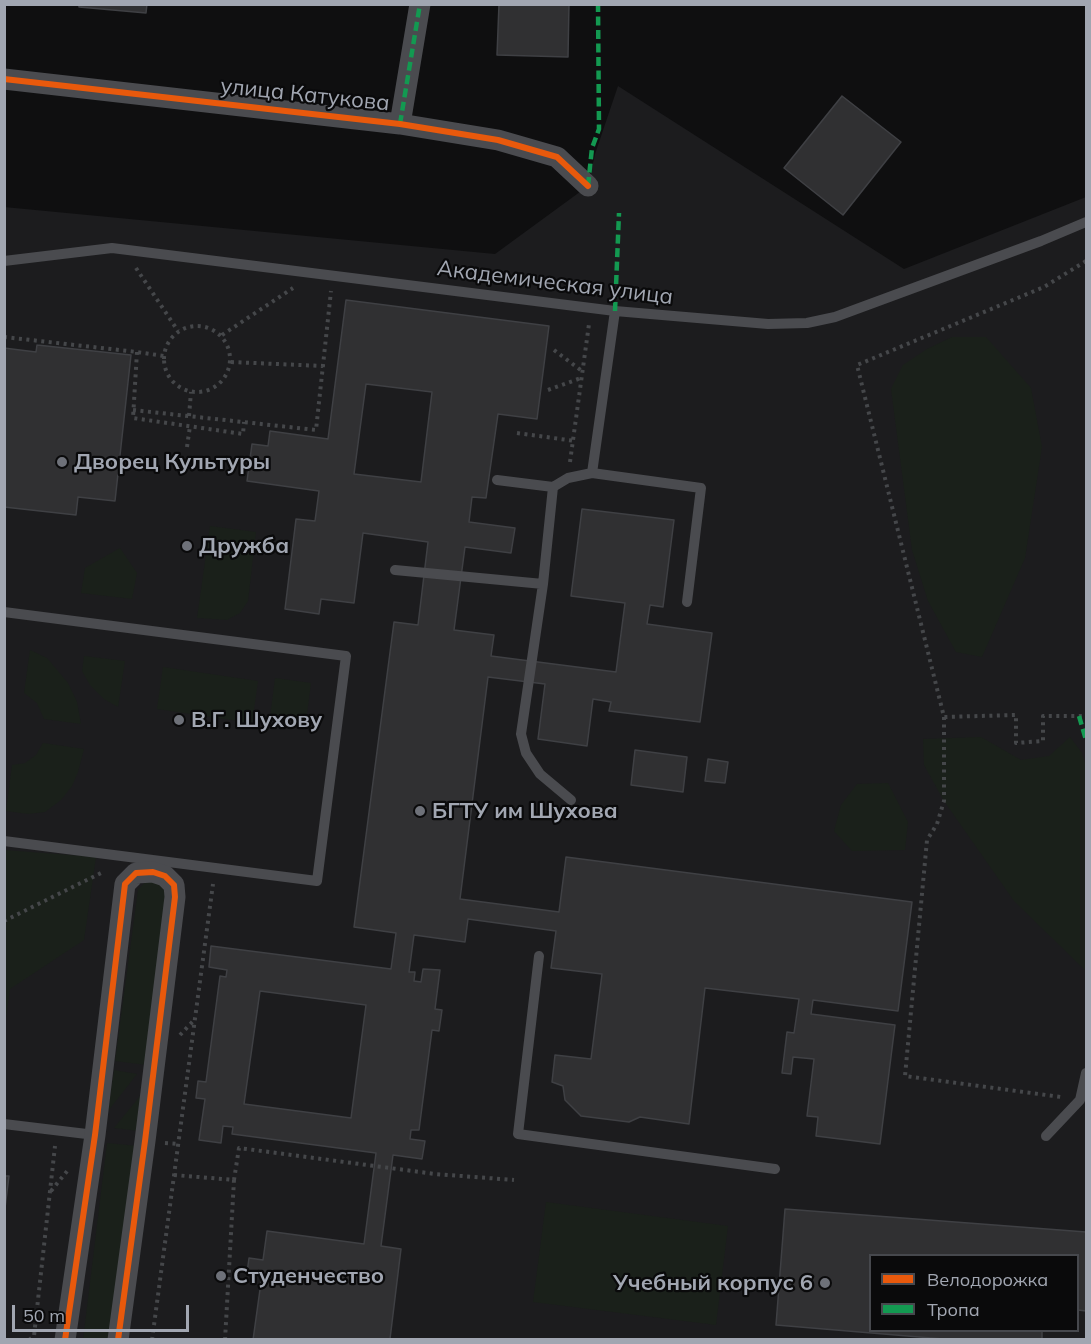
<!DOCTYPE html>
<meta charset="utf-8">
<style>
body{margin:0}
#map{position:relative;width:1091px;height:1344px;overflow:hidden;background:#0f0f10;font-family:Mulish,sans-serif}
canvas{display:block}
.frame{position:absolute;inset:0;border:6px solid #a1a6b1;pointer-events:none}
.legend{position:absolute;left:869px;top:1254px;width:210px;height:78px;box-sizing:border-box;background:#0a0a0b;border:2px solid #46484d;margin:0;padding:8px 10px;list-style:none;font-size:18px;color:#a1a6b1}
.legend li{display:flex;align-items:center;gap:12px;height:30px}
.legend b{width:30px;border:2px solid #46484d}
.scale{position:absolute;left:12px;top:1305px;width:177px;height:27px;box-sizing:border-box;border:3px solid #a1a6b1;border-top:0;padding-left:8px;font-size:18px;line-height:21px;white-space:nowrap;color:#a1a6b1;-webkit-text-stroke:4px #0a0a0b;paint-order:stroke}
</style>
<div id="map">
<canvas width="1091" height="1344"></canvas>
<div class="frame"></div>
<ul class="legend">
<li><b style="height:8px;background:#e8590c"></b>Велодорожка</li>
<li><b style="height:8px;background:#139951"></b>Тропа</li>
</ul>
<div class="scale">50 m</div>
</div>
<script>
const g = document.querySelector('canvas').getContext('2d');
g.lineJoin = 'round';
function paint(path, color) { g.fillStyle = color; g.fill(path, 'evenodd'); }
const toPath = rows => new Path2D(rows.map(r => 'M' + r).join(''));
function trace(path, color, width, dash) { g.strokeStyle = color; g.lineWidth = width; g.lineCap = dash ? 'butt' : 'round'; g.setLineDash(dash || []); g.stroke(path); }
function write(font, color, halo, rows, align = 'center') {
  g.font = font + ' Mulish,sans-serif'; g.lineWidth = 4.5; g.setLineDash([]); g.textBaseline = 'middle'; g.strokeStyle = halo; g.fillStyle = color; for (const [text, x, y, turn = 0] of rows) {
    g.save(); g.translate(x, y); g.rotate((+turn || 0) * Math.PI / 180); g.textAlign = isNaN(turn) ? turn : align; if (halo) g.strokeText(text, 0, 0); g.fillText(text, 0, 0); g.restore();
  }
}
paint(toPath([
 [618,86,904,269,1086,197,1086,1339,5,1339,4,207,495,254,588,186,595,154],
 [870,1256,1078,1256,1078,1330,870,1330]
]), '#1c1c1e');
paint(toPath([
 [952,337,986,337,1031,388,1042,447,1025,558,982,657,956,652,928,601,912,550,891,389,903,365,927,349],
 [210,526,256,532,248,601,240,613,227,620,197,618],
 [120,548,137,573,132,599,81,593,85,568],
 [30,650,47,658,68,683,77,702,81,724,44,719,37,703,24,693],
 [84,656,125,661,118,707,104,699,90,685,82,671],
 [163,667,258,681,252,723,157,709],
 [275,678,311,683,306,722,270,717],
 [981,737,1021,760,1049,756,1070,737,1082,753,1086,766,1086,971,1014,901,944,801,924,765,923,739],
 [43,743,84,749,78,772,72,786,61,800,45,812,28,814,6,811,12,765,25,763,36,755],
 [888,783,908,822,905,850,852,851,834,831,841,805,857,784],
 [5,850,96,857,84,940,10,989,5,1024],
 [156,881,169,893,147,1065,115,1061,138,890,145,882],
 [114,1070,137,1074,108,1111],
 [145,1090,139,1131,114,1128],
 [107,1143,138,1146,114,1339,83,1340],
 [546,1202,728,1226,716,1325,533,1302]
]), '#1a201a');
const building = toPath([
 [79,4,147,4,146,13,79,7,79,4],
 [499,4,569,4,568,57,497,55,499,4],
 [842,96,901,142,843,215,784,168,842,96],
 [346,300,549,326,537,419,498,414,486,498,472,497,469,522,515,528,511,553,465,547,454,630,494,635,491,656,616,672,625,603,571,596,582,509,674,520,663,607,650,605,647,624,712,633,700,722,609,711,611,702,593,699,587,746,538,739,545,684,488,677,460,899,559,912,566,857,912,902,898,1011,813,1000,811,1014,895,1025,880,1144,816,1136,818,1117,807,1116,814,1059,793,1057,791,1074,782,1073,787,1032,794,1033,799,999,705,988,689,1124,640,1117,629,1122,581,1116,565,1100,563,1086,552,1082,555,1055,591,1059,602,974,551,968,556,931,468,919,465,942,414,935,409,972,415,972,414,981,421,982,423,969,440,970,435,1009,442,1010,439,1031,432,1030,419,1130,411,1130,410,1139,425,1141,422,1159,393,1155,381,1246,401,1249,390,1339,253,1340,262,1275,247,1273,249,1258,263,1260,267,1231,364,1244,376,1153,232,1134,233,1127,223,1126,221,1143,199,1140,205,1099,196,1098,198,1081,206,1082,220,976,226,977,227,970,209,967,211,946,391,969,396,933,354,927,394,622,418,625,428,542,363,533,354,603,321,599,319,614,285,609,296,519,315,521,319,491,247,481,252,444,268,446,270,431,328,439,346,300],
 [366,384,432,392,421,482,354,474,366,384],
 [260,991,366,1005,351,1118,244,1104,260,991],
 [37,345,131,355,115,501,78,497,76,515,4,507,4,348,36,352,37,345],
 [635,750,687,757,683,792,631,785,635,750],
 [708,759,728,762,725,783,705,781,708,759],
 [4,1176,9,1176,4,1216,4,1176],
 [785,1209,1086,1232,1086,1311,1078,1310,1078,1256,870,1256,870,1330,1042,1330,1042,1340,955,1340,776,1325,785,1209]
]);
paint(building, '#303032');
trace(building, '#3f4044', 1.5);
trace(toPath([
 [1086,261,1044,287,857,365,944,717,1016,715,1016,743,1043,741,1043,716,1086,716],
 [136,268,178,331],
 '164 359a33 33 0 1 1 66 0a33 33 0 1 1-66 0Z',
 [222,335,293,288],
 [4,337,137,352,164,356],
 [554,350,582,371],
 [137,352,133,418,243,434,244,422],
 [231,362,323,366],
 [548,390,581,378],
 [133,410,316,430,331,291],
 [189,416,191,392],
 [517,433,575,441],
 [187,447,190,426],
 [570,462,589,324],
 [944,717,944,801,937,824,927,840,905,1076,1061,1097],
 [4,921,103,872],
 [180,1035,195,1019],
 [165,1143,179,1144],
 [174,1175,234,1180,239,1148,435,1174,514,1180],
 [51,1191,68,1170],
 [29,1340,34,1336,55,1146],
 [152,1340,213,884],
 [225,1340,234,1180]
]), '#45474a', 4, [3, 4.5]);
trace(toPath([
 [4,261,112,248,615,311,768,324,807,323,835,317,1041,241,1086,222],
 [592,473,701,488,687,602],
 [497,480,553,487],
 [395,570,543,584],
 [4,612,346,656,317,881,4,841],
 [571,800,540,774,526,753,521,734,543,584,553,487,568,478,592,473,615,311],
 [539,956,518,1134,775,1169],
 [4,1124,95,1135],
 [1046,1136,1080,1100,1086,1073]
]), '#4a4b4f', 10);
trace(toPath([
 [4,79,400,124,498,140,557,157,588,186],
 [400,124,420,4],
 [65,1340,95,1135,125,884,136,873,153,872,165,876,174,885,175,897,145,1141,118,1340]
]), '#4a4b4f', 21);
trace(toPath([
 [400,124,420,4],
 [588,186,592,148,599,129,598,4],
 [615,311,619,213],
 [1079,716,1086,740]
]), '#139951', 4.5, [9, 4.5]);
trace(toPath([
 [4,79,400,124,498,140,557,157,588,186],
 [65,1340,95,1135,125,884,136,873,153,872,165,876,174,885,175,897,145,1141,118,1340]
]), '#e8590c', 6);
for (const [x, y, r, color] of [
 [62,462,6,"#6e7179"],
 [187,546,6,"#6e7179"],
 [179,720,6,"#6e7179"],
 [420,811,6,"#6e7179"],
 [221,1276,6,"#6e7179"],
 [825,1283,6,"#6e7179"]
]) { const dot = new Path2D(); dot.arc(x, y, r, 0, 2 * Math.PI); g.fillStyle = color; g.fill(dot); trace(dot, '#0a0a0b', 2); }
write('22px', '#a1a6b1', '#0a0a0b', [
 ["улица Катукова",305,95,6],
 ["Академическая улица",555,283,7]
]);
write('bold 22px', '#a1a6b1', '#0a0a0b', [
 ["Дворец Культуры",74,462],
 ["Дружба",199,546],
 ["В.Г. Шухову",191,720],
 ["БГТУ им Шухова",432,811],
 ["Студенчество",233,1276],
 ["Учебный корпус 6",813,1283,"right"]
], 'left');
</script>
